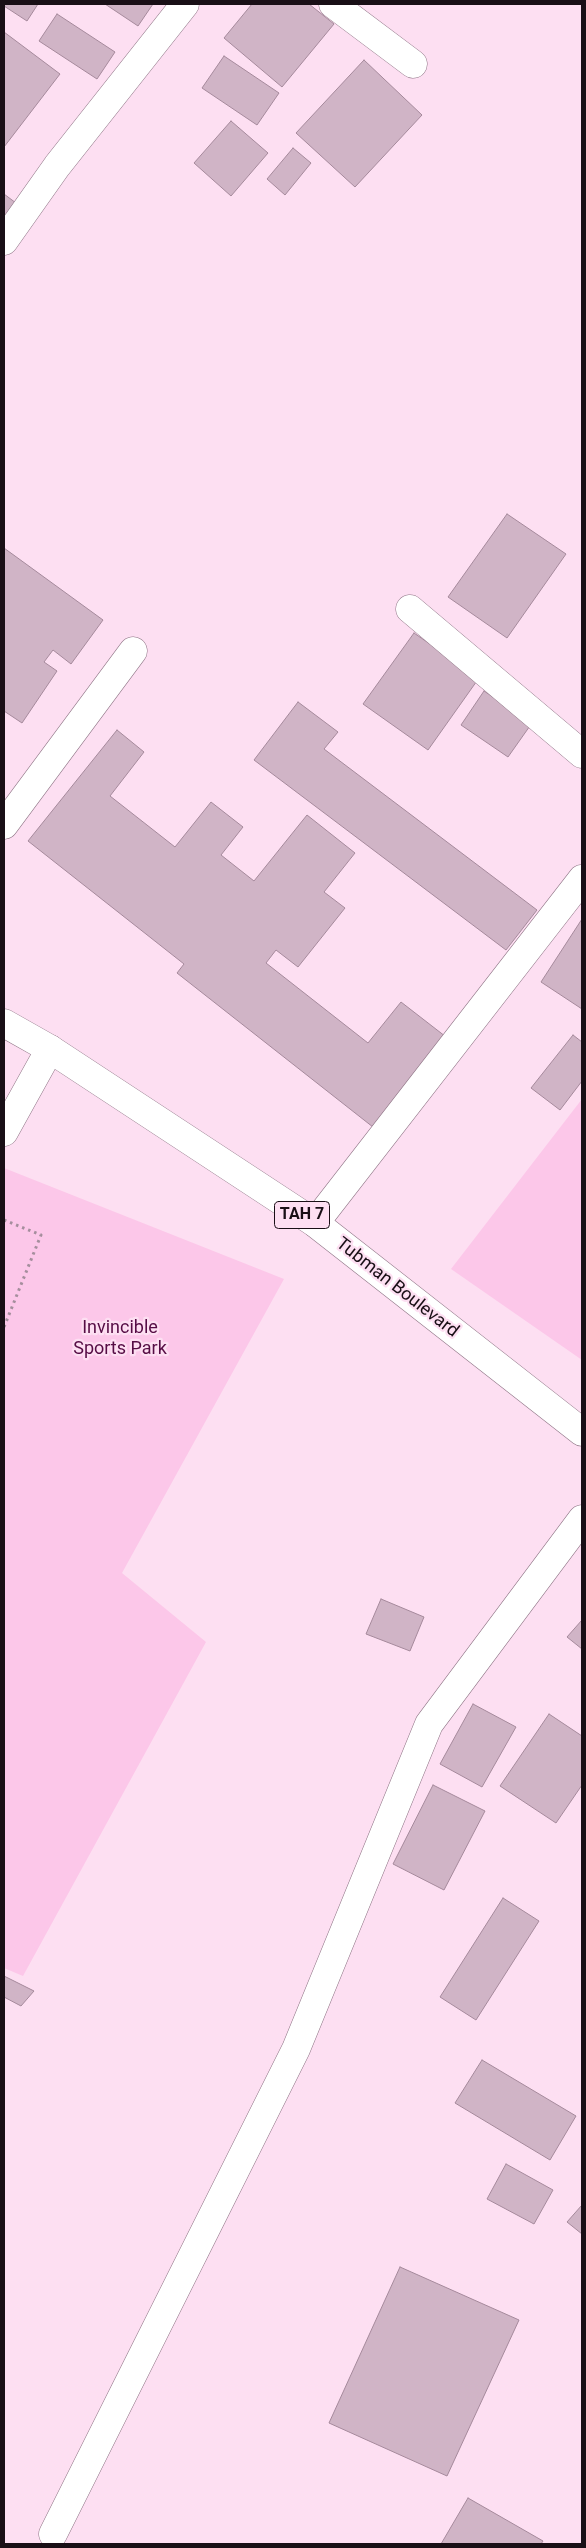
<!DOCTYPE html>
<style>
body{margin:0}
#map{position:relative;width:586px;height:2548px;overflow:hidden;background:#fddff2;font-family:Roboto,sans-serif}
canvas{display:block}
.frame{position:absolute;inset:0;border:5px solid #190f16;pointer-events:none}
</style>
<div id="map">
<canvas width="586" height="2548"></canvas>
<div class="frame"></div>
</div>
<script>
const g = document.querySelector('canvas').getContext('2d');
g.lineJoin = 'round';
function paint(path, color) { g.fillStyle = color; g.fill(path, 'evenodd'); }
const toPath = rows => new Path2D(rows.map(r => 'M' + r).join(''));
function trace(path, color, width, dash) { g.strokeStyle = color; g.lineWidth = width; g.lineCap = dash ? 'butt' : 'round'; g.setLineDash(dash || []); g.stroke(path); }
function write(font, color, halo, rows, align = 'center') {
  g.font = font + ' Roboto,sans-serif'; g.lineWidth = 4.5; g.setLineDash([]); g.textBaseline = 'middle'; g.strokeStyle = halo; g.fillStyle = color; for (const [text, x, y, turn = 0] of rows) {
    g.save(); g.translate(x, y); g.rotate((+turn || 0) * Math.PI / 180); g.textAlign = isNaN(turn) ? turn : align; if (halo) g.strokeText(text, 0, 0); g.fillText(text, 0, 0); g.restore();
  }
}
paint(toPath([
 [582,1099,582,1360,451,1269],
 [4,1168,284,1279,122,1573,206,1642,23,1976,4,1968]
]), '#fcc7e9');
const building = toPath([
 [4,4,38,4,27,21,4,6,4,4],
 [105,4,153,4,138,26,105,4],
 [252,4,309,4,334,24,282,87,224,38,252,4],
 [57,14,115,52,97,79,39,41,57,14],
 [4,32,60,74,4,147,4,32],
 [224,56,279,93,257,125,202,88,224,56],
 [364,60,422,115,355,187,296,133,364,60],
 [231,121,268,153,231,196,194,163,231,121],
 [293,148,311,163,285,195,267,179,293,148],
 [4,194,16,203,4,219,4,194],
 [507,514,566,554,507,638,448,597,507,514],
 [4,548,103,620,71,664,53,650,44,662,57,671,22,723,4,711,4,548],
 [414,633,479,678,428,750,363,704,414,633],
 [484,691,532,723,508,757,461,725,484,691],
 [298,702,338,732,324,749,537,910,506,950,254,760,298,702],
 [117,730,144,752,110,796,175,847,211,802,243,827,221,855,254,881,307,815,355,853,324,892,345,908,298,967,276,950,266,963,368,1043,401,1002,450,1040,378,1131,177,973,184,964,28,841,117,730],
 [582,919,582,1009,541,982,582,919],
 [573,1035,582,1042,582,1081,560,1110,531,1088,573,1035],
 [381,1599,424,1617,410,1651,366,1634,381,1599],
 [582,1620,582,1649,567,1637,582,1620],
 [473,1704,516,1727,482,1787,440,1764,473,1704],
 [549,1714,582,1736,582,1785,556,1823,500,1786,549,1714],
 [433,1785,485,1811,444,1890,393,1864,433,1785],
 [503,1898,539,1921,476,2020,440,1997,503,1898],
 [4,1976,34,1991,21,2006,4,1997,4,1976],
 [482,2060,576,2116,550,2160,455,2103,482,2060],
 [506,2164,553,2190,534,2224,487,2199,506,2164],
 [582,2205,582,2234,567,2222,582,2205],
 [400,2267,519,2320,447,2476,329,2423,400,2267],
 [468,2498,543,2541,541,2544,441,2544,468,2498]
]);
paint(building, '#d0b4c6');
trace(building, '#a5899b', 1);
const minor = toPath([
 [333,4,413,64],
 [4,241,57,166,185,4],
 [410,609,582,754],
 [4,825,133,651],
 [4,1132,50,1049],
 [315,1223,582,879],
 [53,2534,296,2049,429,1724,582,1519]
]);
const highway = toPath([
 [4,1023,50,1049,315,1223,582,1432]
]);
trace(minor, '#8e7485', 29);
trace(highway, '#8e7485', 29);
trace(toPath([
 [4,1220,41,1235,4,1327]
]), '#a58e9d', 3, [2.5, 4]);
trace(minor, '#fff', 28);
trace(highway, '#fff', 28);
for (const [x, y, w] of [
 [302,1215,55]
]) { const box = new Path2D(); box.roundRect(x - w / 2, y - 13.5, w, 27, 4); g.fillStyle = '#fddff2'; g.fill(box); trace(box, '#190f16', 1); }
write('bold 16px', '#190f16', null, [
 ["TAH 7",302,1215]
]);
write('18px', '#190f16', '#fddff2', [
 ["Tubman Boulevard",397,1288,38]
]);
write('18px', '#560d45', '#fddff2', [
 ["Invincible",120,1328],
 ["Sports Park",120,1349]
]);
</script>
